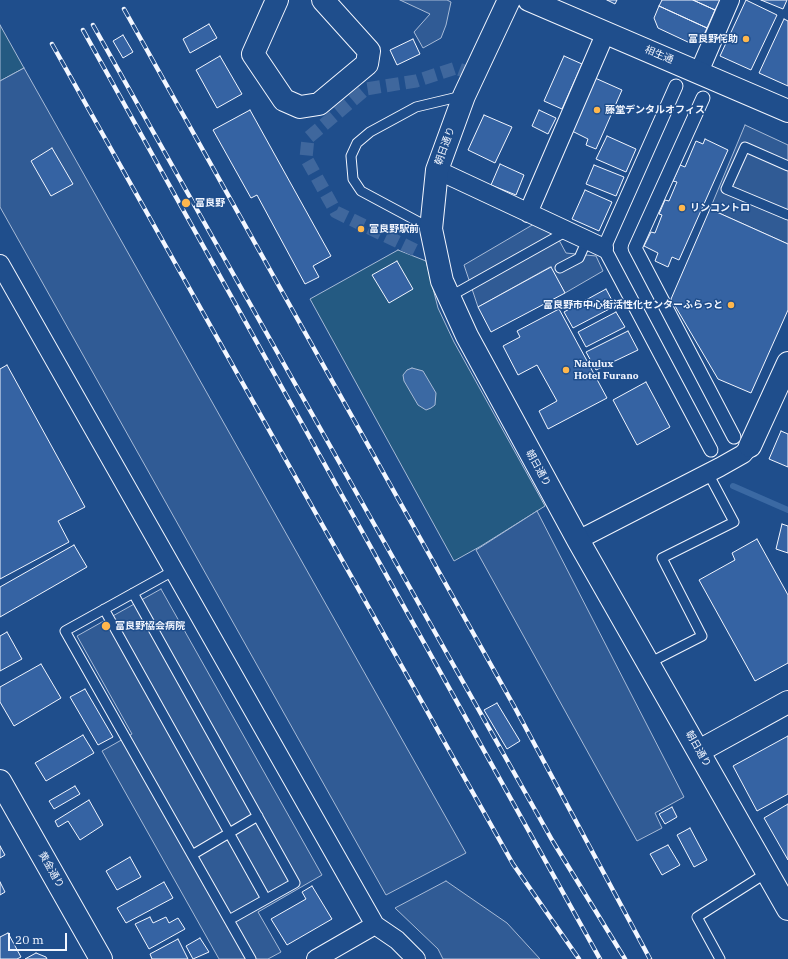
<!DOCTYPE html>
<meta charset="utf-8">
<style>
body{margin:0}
#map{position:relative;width:788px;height:959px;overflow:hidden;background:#1f4e8c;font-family:"IBM Plex Serif",serif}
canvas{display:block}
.scale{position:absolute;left:8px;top:933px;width:59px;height:18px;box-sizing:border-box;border:2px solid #f2f6ff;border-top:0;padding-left:5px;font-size:12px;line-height:14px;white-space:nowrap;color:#f2f6ff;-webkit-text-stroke:3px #1f4e8c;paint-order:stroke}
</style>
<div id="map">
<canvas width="788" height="959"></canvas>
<div class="scale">20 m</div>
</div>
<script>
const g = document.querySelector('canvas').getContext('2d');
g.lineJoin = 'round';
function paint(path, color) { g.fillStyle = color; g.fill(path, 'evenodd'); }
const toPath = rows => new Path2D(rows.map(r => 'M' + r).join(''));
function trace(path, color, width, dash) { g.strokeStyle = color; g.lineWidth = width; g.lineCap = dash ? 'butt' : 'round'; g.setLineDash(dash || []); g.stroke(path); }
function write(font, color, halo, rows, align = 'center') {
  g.font = font + ' "IBM Plex Serif","Noto Sans JP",serif'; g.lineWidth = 3; g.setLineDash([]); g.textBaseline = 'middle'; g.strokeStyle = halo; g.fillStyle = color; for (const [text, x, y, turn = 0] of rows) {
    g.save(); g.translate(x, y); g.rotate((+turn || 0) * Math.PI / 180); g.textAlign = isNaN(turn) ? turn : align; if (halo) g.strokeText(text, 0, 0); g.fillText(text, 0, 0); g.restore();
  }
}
const green = toPath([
 [0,25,24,68,0,81,0,25],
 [398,250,426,261,438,308,454,342,545,506,481,546,454,561,310,299,398,250]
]);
paint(green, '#245a82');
trace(green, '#a8bbd7', 1);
const parking = toPath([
 [400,0,447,0,451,2,446,25,441,38,423,48,414,32,430,14,400,0],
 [24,68,466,853,386,895,0,207,0,81,24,68],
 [745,125,788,145,788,244,710,209,745,125],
 [534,224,553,229,566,253,596,256,603,271,565,293,550,267,478,307,464,265,534,224],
 [537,511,684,797,655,813,662,828,637,841,476,550,537,511],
 [161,589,322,875,258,912,281,952,268,959,219,959,102,751,132,734,77,636,161,589],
 [446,881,507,923,540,959,443,959,438,949,395,908,446,881]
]);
paint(parking, '#305b95');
trace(parking, '#a8bbd7', 1);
const water = toPath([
 [412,368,423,371,436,393,435,405,431,408,426,410,418,405,404,381,403,375,407,370,412,368]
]);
paint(water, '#3b69a3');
trace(water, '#a8bbd7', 1);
trace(toPath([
 [733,486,788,510]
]), '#3b69a3', 6);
const building = toPath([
 [607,0,617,0,615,4,607,0],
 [662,0,693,0,715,10,707,28,659,6,662,0],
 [693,0,720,0,715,10,693,0],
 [746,0,777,15,751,70,720,56,746,0],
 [761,0,787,0,783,9,761,0],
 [659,6,707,28,703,37,690,43,658,28,654,18,659,6],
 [784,19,788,21,788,86,759,73,784,19],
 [209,24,217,38,190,53,183,39,209,24],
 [123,35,133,52,123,58,113,41,123,35],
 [413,39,420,54,397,65,390,50,413,39],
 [220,56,242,94,217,108,196,70,220,56],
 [564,56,582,64,562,109,544,101,564,56],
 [595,78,622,90,596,149,586,145,588,139,572,131,595,78],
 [250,110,331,256,313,266,319,277,305,284,257,195,251,198,213,130,250,110],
 [539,110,556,118,548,134,532,126,539,110],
 [484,115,512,127,495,163,468,150,484,115],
 [607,136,636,149,626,172,596,159,607,136],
 [705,139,728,150,679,260,672,257,668,267,655,261,658,253,644,246,651,232,655,233,662,215,659,214,665,200,669,201,677,182,673,181,680,165,685,167,696,141,703,144,705,139],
 [52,148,73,184,51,196,31,161,52,148],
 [500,164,524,175,516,195,491,185,500,164],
 [594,165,624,177,616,196,586,184,594,165],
 [585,190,612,202,599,231,572,219,585,190],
 [710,209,788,244,788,310,751,393,718,379,671,299,710,209],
 [397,261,413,289,389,303,372,275,397,261],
 [551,267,565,293,491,332,478,307,551,267],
 [606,289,615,306,573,328,564,312,606,289],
 [559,309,607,398,548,429,539,411,557,401,537,365,518,375,503,346,520,337,517,331,559,309],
 [616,312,625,327,586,347,578,332,616,312],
 [628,331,638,350,596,370,586,352,628,331],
 [7,365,85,507,58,521,69,542,0,579,0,369,7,365],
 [646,382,670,427,637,445,613,400,646,382],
 [781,431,788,434,788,467,769,459,781,431],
 [782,524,788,526,788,553,776,549,782,524],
 [757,539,788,595,788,663,755,681,699,580,735,560,732,553,757,539],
 [74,545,87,567,0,617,0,587,74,545],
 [7,632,22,659,0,671,0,636,7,632],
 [41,664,61,698,14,726,0,702,0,687,41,664],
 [85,689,113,737,98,745,70,697,85,689],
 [497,703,520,741,507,749,484,710,497,703],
 [83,735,94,753,46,781,35,763,83,735],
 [788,736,788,794,757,811,733,766,788,736],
 [75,786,80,794,54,809,49,801,75,786],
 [89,800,103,825,80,840,68,821,58,827,55,821,89,800],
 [788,804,788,860,764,818,788,804],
 [672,807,677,817,665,824,659,814,672,807],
 [690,828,707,860,694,867,677,835,690,828],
 [668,845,680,865,662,875,650,854,668,845],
 [0,846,5,855,0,858,0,846],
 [130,857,141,877,117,890,106,871,130,857],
 [0,882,5,892,0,895,0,882],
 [164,882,173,898,126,923,117,908,164,882],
 [312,886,332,919,287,945,271,919,306,899,302,892,312,886],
 [150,917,153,923,166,917,169,923,178,918,185,929,149,949,135,924,150,917],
 [8,933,21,957,17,959,0,959,0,937,8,933],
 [200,938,209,952,193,959,186,946,200,938],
 [178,939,188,959,152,959,150,954,178,939],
 [36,953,46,957,47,959,25,959,36,953]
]);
paint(building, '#3563a3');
trace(building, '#f2f6ff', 1);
trace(toPath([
 [415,250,336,212,306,158,308,138,366,89,416,81,456,68,474,75]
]), '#3f679d', 13, [13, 6]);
const service = toPath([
 [788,166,745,147,726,189,788,215],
 [430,228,361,191,353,179,351,156,357,143,370,132,416,107,462,96],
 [560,268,579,258,587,240],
 [449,297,567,231],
 [173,571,65,631,251,959],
 [133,593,295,883,229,920],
 [104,609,266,899],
 [649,663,702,636,662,558,734,522,708,473],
 [192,855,258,816],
 [720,959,697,917,768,872]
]);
const pedestrian = toPath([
 [676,86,604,248,711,450],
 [703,98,635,248,734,437]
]);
const minor = toPath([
 [699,72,730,0],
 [437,170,604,248],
 [528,213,606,32],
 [0,264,375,925,397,940,416,959],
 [578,540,720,467,743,454,750,446],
 [316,959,375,925]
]);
const tertiary = toPath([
 [509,0,464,96,437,170,431,229,442,281,467,336,578,540,788,909],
 [529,0,788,111],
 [750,446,788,363],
 [699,751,788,702],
 [0,781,101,959]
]);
const secondary = toPath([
 [277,0,253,54,284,100,300,107,319,104,367,64,369,51,323,0]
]);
trace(service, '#f2f6ff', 11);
trace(pedestrian, '#f2f6ff', 15);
trace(minor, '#f2f6ff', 20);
trace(tertiary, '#f2f6ff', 24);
trace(secondary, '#f2f6ff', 24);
trace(service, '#1f4e8c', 9);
trace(pedestrian, '#1f4e8c', 13);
trace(minor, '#1f4e8c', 18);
trace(tertiary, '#1f4e8c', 22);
trace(secondary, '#1f4e8c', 22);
const rail = toPath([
 [124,9,514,706,650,959],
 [93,25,552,840,625,959],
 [83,30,600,959],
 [52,44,513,864,579,959]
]);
trace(rail, '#f2f6ff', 4.5);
trace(rail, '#1f4e8c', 3, [9]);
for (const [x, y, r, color] of [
 [746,39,4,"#ffb74d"],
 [597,110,4,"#ffb74d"],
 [186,203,5,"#ffb74d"],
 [682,208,4,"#ffb74d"],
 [361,229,4,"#ffb74d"],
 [731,305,4,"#ffb74d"],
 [566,370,4,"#ffb74d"],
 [106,626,5,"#ffb74d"]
]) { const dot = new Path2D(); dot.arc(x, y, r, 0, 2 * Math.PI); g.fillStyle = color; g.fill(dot); trace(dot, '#1f4e8c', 1.5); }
write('bold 10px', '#f2f6ff', '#1f4e8c', [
 ["富良野侘助",738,39,"right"],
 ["藤堂デンタルオフィス",605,110],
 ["富良野",195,203],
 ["リンコントロ",690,208],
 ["富良野駅前",369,229],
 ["富良野市中心街活性化センターふらっと",723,305,"right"],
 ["Natulux",574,364],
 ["Hotel Furano",574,376],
 ["富良野協会病院",115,626]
], 'left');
write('10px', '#f2f6ff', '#1f4e8c', [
 ["相生通",659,55,23],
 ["朝日通り",445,146,-70],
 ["朝日通り",538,468,61],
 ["朝日通り",698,749,60],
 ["黄金通り",51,870,60]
]);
</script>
